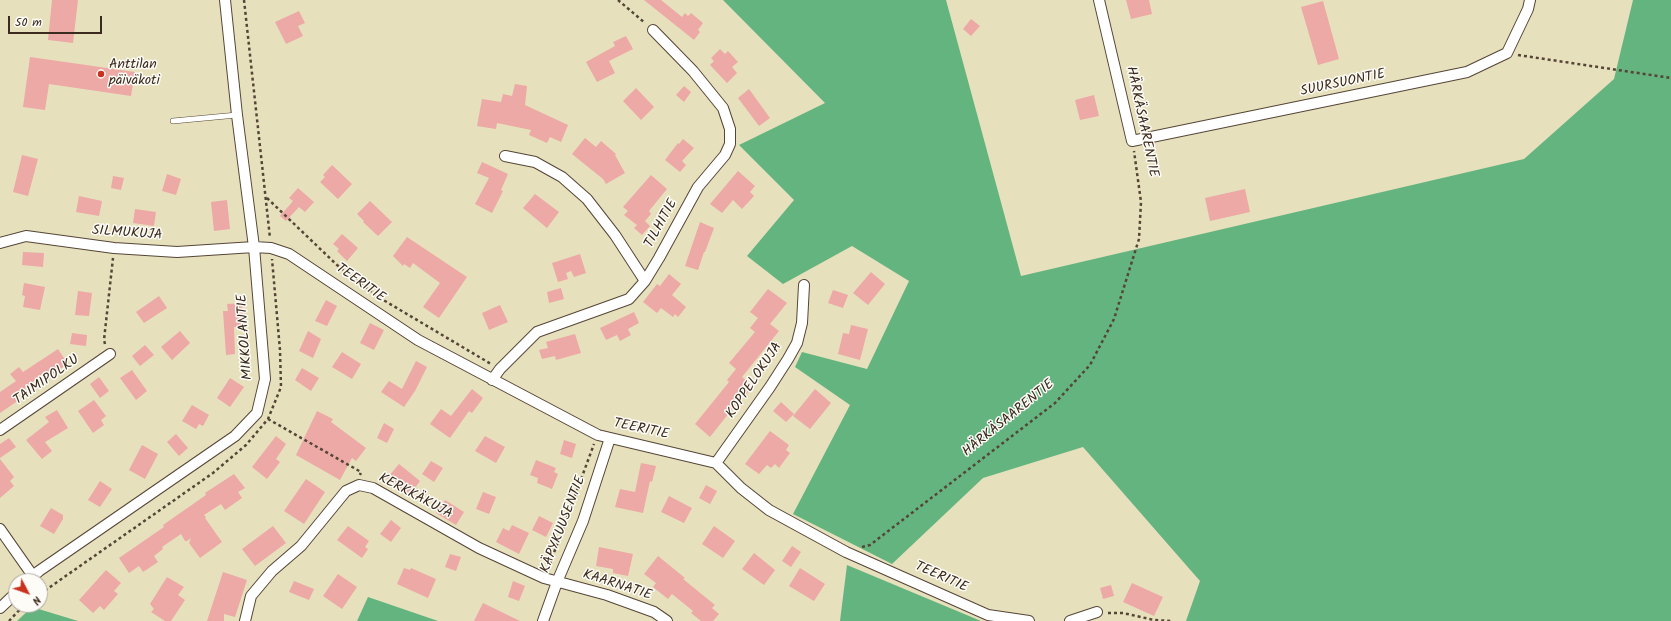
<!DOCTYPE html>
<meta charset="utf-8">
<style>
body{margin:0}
#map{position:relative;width:1671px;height:621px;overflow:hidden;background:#e7e0bc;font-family:Kalam,sans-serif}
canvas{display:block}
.north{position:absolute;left:8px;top:573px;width:40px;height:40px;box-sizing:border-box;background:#fdfcf7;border:1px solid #afa8a0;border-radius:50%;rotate:131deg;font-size:11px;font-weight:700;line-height:16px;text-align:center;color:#3b2a1e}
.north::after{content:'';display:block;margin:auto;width:14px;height:18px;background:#c8321e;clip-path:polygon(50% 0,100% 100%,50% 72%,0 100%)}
.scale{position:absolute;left:8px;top:16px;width:94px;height:18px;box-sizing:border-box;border:2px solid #3b2a1e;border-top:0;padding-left:5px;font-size:12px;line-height:14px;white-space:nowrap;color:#3b2a1e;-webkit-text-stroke:3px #fdfcf7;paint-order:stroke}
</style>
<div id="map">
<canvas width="1671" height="621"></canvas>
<div class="north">N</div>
<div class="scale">50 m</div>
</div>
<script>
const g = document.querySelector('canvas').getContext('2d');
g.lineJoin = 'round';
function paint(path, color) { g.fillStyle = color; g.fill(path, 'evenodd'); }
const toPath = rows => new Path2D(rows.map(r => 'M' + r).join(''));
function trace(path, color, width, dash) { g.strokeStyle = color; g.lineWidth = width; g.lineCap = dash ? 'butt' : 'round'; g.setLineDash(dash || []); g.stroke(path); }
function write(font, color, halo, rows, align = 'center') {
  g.font = font + ' Kalam,sans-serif'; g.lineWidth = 3; g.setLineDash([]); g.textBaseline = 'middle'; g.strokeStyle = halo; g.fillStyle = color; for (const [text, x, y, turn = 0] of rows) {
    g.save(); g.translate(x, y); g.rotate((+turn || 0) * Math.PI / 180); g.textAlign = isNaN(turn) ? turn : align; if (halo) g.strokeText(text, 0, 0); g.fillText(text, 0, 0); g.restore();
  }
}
paint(toPath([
 [723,0,946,0,1021,276,1524,159,1614,79,1633,0,1671,0,1671,621,1186,621,1200,581,1083,447,983,478,892,564,793,514,850,405,795,367,802,352,867,369,909,281,852,246,783,284,747,256,794,200,739,145,825,103],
 [847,565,981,621,840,621],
 [368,597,438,621,357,621],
 [32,607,78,621,17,621]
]), '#64b480');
paint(toPath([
 [52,0,78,0,73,43,48,40],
 [644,0,661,0,682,17,685,13,688,16,691,13,703,23,698,30,700,32,694,40],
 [1126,0,1149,0,1152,14,1131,19],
 [1323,1,1339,59,1318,65,1301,7],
 [299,11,305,23,298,26,303,36,286,44,275,22],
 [971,19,980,26,971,36,963,29],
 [626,36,633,49,609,61,615,73,597,82,586,62,615,46,613,42],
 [720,49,725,54,728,51,738,62,732,67,737,73,727,83,710,65,714,61,711,58],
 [30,57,135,72,131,96,49,84,45,110,23,107],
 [515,84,527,86,525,105,568,125,561,142,550,137,547,143,529,135,531,130,497,123,496,129,477,126,482,99,501,102,503,94,512,96],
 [684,86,691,92,684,102,676,95],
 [636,88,654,107,641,120,623,101],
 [749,89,770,118,759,126,738,98],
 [1094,95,1099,116,1080,120,1075,100],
 [585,138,596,147,601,141,616,154,615,155,625,173,606,184,603,179,572,154],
 [683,139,694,148,682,161,686,165,680,172,665,160,678,143,679,144],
 [22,155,38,159,28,196,13,192],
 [482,162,508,174,501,190,503,191,492,213,475,204,489,178,477,173],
 [332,165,352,184,338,199,320,182,325,177,323,175],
 [738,171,755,186,750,192,754,196,742,209,733,200,722,213,710,204],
 [167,174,181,179,176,195,162,191],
 [651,175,667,189,649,211,651,214,645,221,650,226,642,235,634,228,637,225,624,215,628,211,623,207],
 [113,176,124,178,121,190,111,188],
 [298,188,314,202,305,212,299,207,286,221,280,216,293,201,289,198],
 [1245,189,1250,212,1210,221,1205,198],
 [535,194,559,212,547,228,523,208],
 [79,196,102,201,99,216,76,212],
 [227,200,230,229,214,231,211,202],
 [370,201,392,222,378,236,363,222,364,221,357,214],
 [135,209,156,212,154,226,133,223],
 [700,222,714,228,705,252,704,252,698,270,685,266],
 [342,234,358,248,347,261,337,251,339,249,333,244],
 [407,237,467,277,439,318,423,307,440,283,413,263,410,268,404,264,403,266,393,256],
 [23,252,44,253,43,267,22,265],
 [580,254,586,273,574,277,571,271,566,273,568,279,558,282,552,263],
 [871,272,885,284,868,305,853,293],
 [669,274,681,284,672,295,686,307,678,317,675,314,673,317,661,308,657,313,643,302,657,284,660,286],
 [24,283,45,287,40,310,23,307,25,296,22,295],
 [561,288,564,299,549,303,547,292],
 [768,289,787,303,770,324,779,331,742,377,753,386,745,396,744,394,710,437,695,424,729,382,727,380,736,369,729,363,755,332,750,328,758,318,750,312],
 [833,290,848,295,843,308,828,303],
 [78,291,92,293,89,316,75,315],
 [159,296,167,308,144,323,136,312],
 [326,300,337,306,327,326,315,321],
 [242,303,244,327,234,327,235,354,226,355,223,311,228,311,227,304],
 [500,305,508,322,489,330,482,313],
 [634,312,639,323,628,329,631,335,620,341,617,335,606,340,600,328],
 [370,323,384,330,374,350,360,343],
 [851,325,868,329,860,360,838,354,843,333,849,334],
 [180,331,190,343,172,360,161,347],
 [308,331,321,339,313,358,299,351],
 [72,333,87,335,86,346,70,344],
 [575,334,581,353,556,360,555,356,542,359,539,350,548,348,546,342],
 [145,345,154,355,140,366,132,356],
 [58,349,68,364,45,379,42,374,16,396,19,400,0,413,0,392,16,381,10,374,19,367,23,372],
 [342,352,361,364,352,379,332,367],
 [416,361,427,367,415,391,404,407,381,392,389,381,402,389],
 [302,368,319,378,311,391,295,380],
 [132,370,147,391,136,400,120,378],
 [99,377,109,391,100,398,90,384],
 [230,378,244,387,230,407,217,398],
 [472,389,483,398,472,413,469,411,450,438,430,424,441,409,451,416],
 [815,389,831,403,810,429,793,416],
 [94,400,106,416,101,420,104,425,93,433,78,411],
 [781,402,794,414,786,422,773,411],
 [192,405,209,415,203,426,199,424,196,429,182,421],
 [57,410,68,428,45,442,52,451,42,459,26,440,49,422,45,417],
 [317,411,333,419,331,422,366,448,356,461,352,458,340,480,296,455],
 [384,423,394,429,387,443,377,438],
 [770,431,789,445,786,450,790,453,779,468,775,464,771,468,767,465,759,474,745,464],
 [176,434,188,448,179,456,167,442],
 [276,436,286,444,276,459,280,462,267,479,252,467],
 [485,436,505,447,496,463,475,451],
 [9,438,16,447,0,458,0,444],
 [564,440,576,444,572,458,560,454],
 [142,445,158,454,145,479,129,470],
 [0,459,14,477,10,481,14,486,0,498],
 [536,460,556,468,554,472,558,474,552,489,537,483,538,478,530,475],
 [431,461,443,468,434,482,422,474],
 [641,463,656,466,652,482,650,481,643,513,615,507,620,489,635,492],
 [399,464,420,481,409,496,387,478],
 [234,474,245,488,238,492,242,498,225,510,221,504,204,515,206,517,205,518,222,542,200,558,189,543,191,538,187,541,185,541,181,534,162,547,163,549,154,556,158,562,143,572,139,566,129,573,119,558,164,527,163,525,206,495,205,493],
 [306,479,325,492,304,524,284,511],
 [100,481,112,489,100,507,88,500],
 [706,485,717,491,710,504,699,498],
 [483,492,496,497,489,514,476,509],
 [669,496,692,508,684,523,661,512],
 [445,500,464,512,456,525,436,513],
 [51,508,63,515,63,519,54,534,40,526],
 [539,516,553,523,546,537,532,530],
 [391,520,401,528,391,542,380,534],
 [512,525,529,533,519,554,496,542,503,528,509,531],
 [273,526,286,543,255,566,242,549],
 [348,526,369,541,365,547,368,549,362,558,337,540],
 [714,526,735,541,723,558,702,544],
 [792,546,801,552,791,567,782,561],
 [599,547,633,554,628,576,613,573,613,569,596,566],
 [754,553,775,570,764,585,742,569],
 [450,554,461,557,456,571,445,567],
 [658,556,685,578,683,579,715,605,712,608,719,614,713,621,701,621,691,613,693,611,672,594,668,599,653,587,656,583,644,574],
 [404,568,410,570,411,568,436,579,428,598,397,584],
 [800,568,825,584,814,601,789,586],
 [106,570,121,583,114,591,118,594,104,610,100,606,93,613,79,600],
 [223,572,247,580,235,617,224,614,224,621,207,621],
 [338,574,357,587,342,609,323,596],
 [167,577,184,587,178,595,185,600,171,621,165,621,151,612,154,609,150,604],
 [294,581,314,589,309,600,289,592],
 [513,581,525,586,519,601,508,597],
 [1132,583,1163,597,1154,616,1123,602],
 [1111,585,1114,596,1103,599,1100,588],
 [483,603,520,621,474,621]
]), '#eca9a6');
const service = toPath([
 [173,121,237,115]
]);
const minor = toPath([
 [1099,0,1132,141,1467,72,1507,53,1528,9,1530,0],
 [505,156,535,162,562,177,587,199,615,235,645,281],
 [0,243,26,236,114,248,177,252,254,247,271,248,289,254,418,340,598,435,716,463,741,488,769,510,846,552,988,615,1029,621],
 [492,380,500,369,537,332,629,299,645,281,659,258,698,187,725,155,730,144,730,129,723,108,693,71,653,30],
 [0,430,110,354],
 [716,463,770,387,788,359,797,343,802,323,804,285],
 [0,529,33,576],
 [28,581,39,571,235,436,257,413,265,379,254,247,237,115,225,0],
 [0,608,16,593],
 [245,621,251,596,272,571,301,546,346,491,359,485,373,488,479,548,544,578,607,595,654,612,667,621],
 [543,621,557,582,583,521,610,438],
 [1070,621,1097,612]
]);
trace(service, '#554536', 6);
trace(minor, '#554536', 12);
trace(toPath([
 [244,0,270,238],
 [618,0,645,23],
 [1518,55,1671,78],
 [267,198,337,265,380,298,491,364],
 [105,344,104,340,113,258],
 [268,419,361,472,360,475],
 [862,547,870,545,1055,403,1090,365,1114,319,1139,239,1141,202,1134,151],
 [548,569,594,444],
 [40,594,213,473,246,445,268,419,281,387,280,350,272,259],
 [1108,613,1123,613,1154,620,1171,621],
 [9,621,24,605]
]), '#554536', 2.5, [3, 3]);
trace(service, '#fff', 5);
trace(minor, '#fff', 10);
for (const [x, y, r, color] of [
 [101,74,4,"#c8321e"]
]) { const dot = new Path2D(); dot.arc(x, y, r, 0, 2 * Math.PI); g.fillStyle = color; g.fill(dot); trace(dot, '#fdfcf7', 1.5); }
write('14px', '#3b2a1e', '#fdfcf7', [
 ["Anttilan",109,66],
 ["päiväkoti",109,82]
], 'left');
write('14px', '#3b2a1e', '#fdfcf7', [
 ["SUURSUONTIE",1343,84,-12],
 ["HÄRKÄSAARENTIE",1141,122,78],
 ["TILHITIE",662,224,-61],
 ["SILMUKUJA",127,234,4],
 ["TEERITIE",360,284,35],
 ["MIKKOLANTIE",246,337,-94],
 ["TAIMIPOLKU",47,381,-35],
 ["KOPPELOKUJA",755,381,-56],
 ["HÄRKÄSAARENTIE",1009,419,-39],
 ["TEERITIE",641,430,12],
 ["KERKKÄKUJA",415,497,28],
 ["KÄPYKUUSENTIE",564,525,-69],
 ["TEERITIE",941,578,24],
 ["KAARNATIE",617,586,18]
]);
</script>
